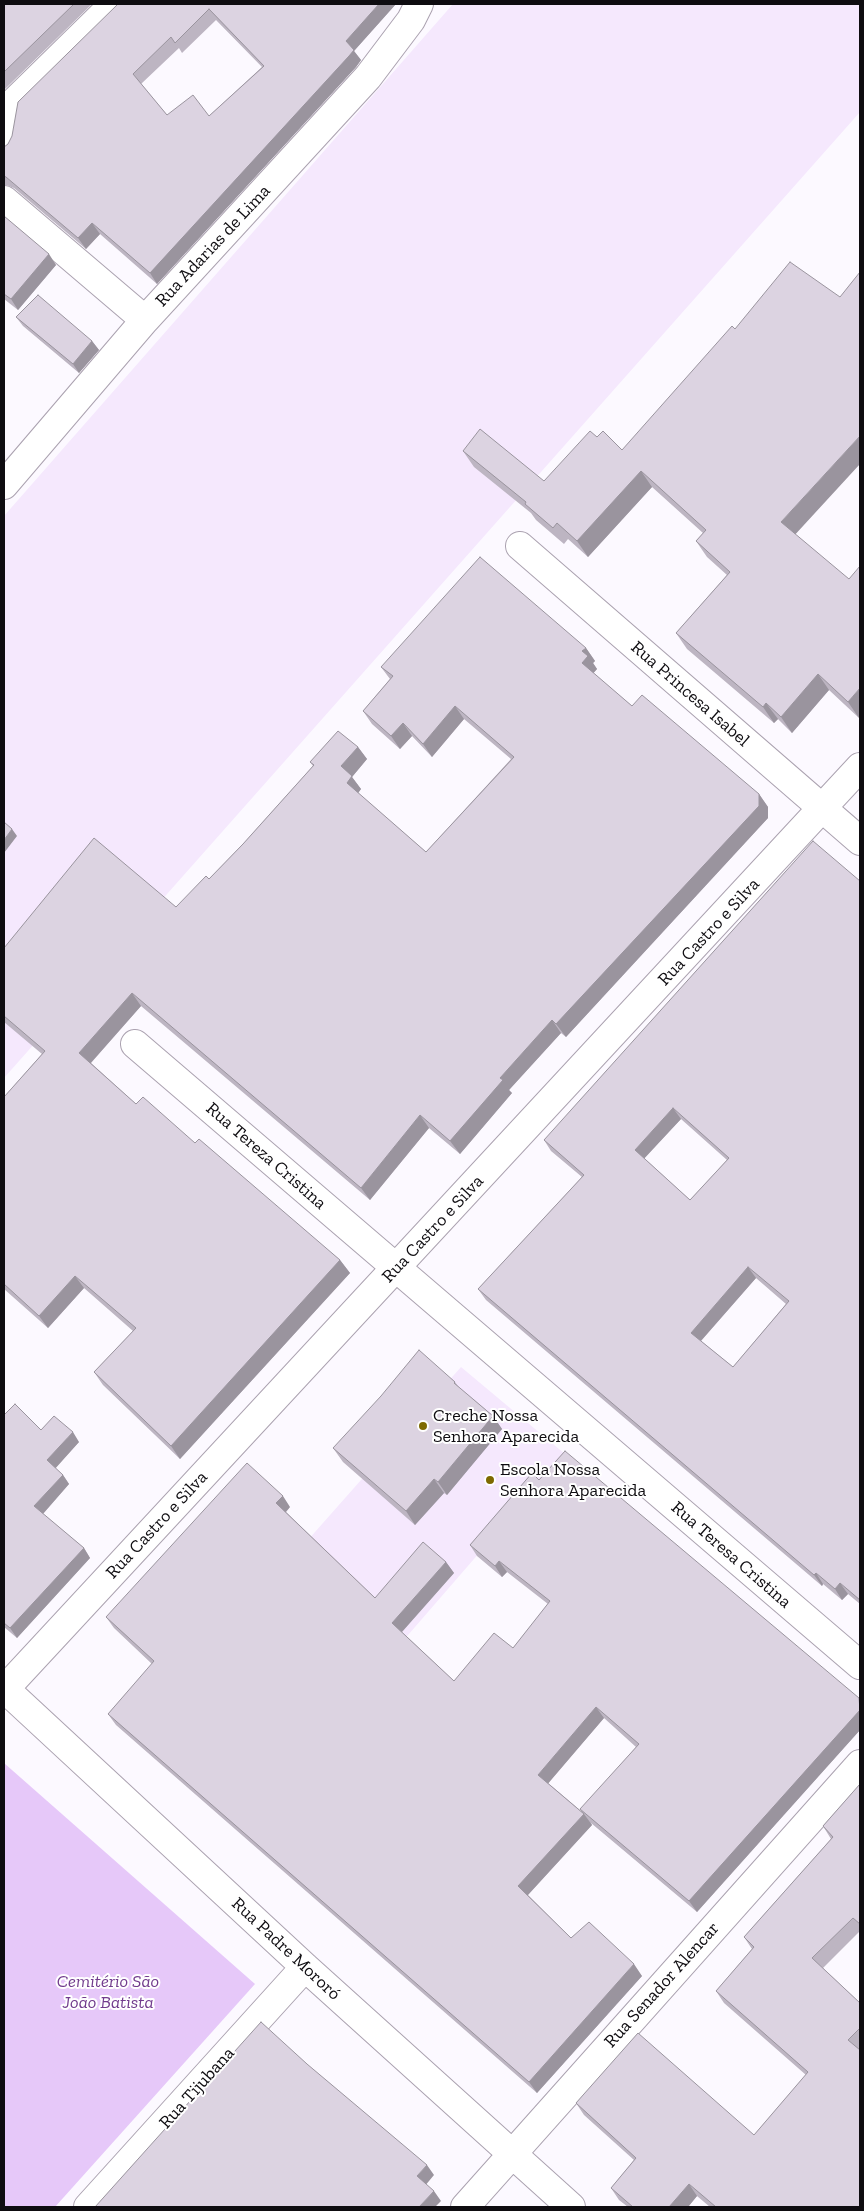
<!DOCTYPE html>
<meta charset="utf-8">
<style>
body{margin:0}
#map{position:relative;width:864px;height:2211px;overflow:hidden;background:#fcf9ff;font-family:"Zilla Slab",serif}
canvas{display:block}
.frame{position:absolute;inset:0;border:5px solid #0e0c10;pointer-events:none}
</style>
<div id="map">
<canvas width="864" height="2211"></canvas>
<div class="frame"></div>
</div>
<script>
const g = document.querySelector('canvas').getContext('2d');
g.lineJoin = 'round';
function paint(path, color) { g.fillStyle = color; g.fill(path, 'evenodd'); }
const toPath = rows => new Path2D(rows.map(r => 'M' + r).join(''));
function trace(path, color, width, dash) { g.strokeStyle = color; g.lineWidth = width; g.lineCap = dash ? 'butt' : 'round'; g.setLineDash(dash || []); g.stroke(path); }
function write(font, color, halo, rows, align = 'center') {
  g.font = font + ' "Zilla Slab",serif'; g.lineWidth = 4; g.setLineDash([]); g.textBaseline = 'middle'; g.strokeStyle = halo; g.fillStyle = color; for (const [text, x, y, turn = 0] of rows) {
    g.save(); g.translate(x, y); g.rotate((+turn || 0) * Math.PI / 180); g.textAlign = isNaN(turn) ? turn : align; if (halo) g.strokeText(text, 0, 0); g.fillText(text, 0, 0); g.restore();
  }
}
paint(toPath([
 [453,4,860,4,860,112,4,1078,4,516],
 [461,1367,565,1454,389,1657,292,1558]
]), '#f5e8fd');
paint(toPath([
 [4,1763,255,1984,55,2207,4,2207]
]), '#e6c8f9');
const minor = toPath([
 [4,144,11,105,114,4],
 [4,200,145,320],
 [4,485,145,320,368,77,411,20,419,4],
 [520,546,860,841],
 [135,1044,860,1665],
 [4,1688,305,1967,571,2207],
 [4,1690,860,767],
 [88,2207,305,1967],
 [465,2207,860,1764]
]);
trace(minor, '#aba2b0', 30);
trace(minor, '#fff', 28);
paint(toPath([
 [4,4,92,4,4,90],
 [118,4,396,4,354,51,361,60,356,67,157,284,100,234,86,249,14,188,6,185,4,185,4,147,8,144],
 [216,20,262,67,209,116,167,115,141,84,179,48,182,53],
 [4,216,56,265,18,310,4,299],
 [16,317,92,341,99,350,79,373,23,326],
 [597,437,795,535,859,718,829,690,792,733,778,719,774,723,687,649,676,633,727,575,707,557,696,541,703,533,652,487,588,557,568,539,564,544,536,520,531,513,474,467,463,451,544,481],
 [586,648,595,661,593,663,597,669,593,673,632,706,759,794,768,807,768,818,566,1037,561,1033,509,1090,512,1093,460,1154,429,1128,370,1200,141,1006,91,1063,136,1104,195,1143,340,1260,350,1273,180,1459,103,1385,94,1372,133,1331,84,1288,48,1328,4,1289,4,1097,42,1054,4,1022,4,948,176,907,209,879,243,844,313,766,310,762,358,747,367,759,352,777,361,789,358,793,426,852,511,759,464,719,432,757,412,736,400,749,372,724,363,711,390,679,381,667],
 [860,881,860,1604,848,1594,842,1600,823,1584,822,1586,486,1300,478,1289,582,1177,551,1151,544,1140],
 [681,1119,727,1160,690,1200,644,1158],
 [756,1278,786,1304,733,1367,701,1341],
 [455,1382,460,1389,493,1416,502,1429,447,1495,444,1493,415,1525,343,1462,333,1448],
 [4,1415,41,1430,79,1442,55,1468,63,1475,69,1484,43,1514,84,1548,90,1558,17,1638,4,1627],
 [539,1480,859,1698,860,1700,860,1730,697,1912,591,1823,592,1825,528,1895,571,1938,642,1976,537,2093,116,1725,108,1714,152,1664,114,1628,106,1617,290,1507,286,1512,375,1598,446,1562,454,1573,402,1632,454,1681,513,1648,548,1604,507,1572,502,1577,477,1556,470,1545],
 [604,1718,636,1747,581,1811,548,1783],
 [860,1784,860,1931,823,1968,860,2003,860,2048,859,2049,860,2207,710,2207,697,2196,688,2207,628,2207,619,2200,611,2188,634,2160,584,2115,576,2103,754,2135,806,2075,724,2003,716,1991,752,1949,744,1937,831,1839,823,1826]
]), '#bdb5c2');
paint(toPath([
 [379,4,396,4,354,51,361,60,356,67,157,284,150,273,346,41],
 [92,223,100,234,86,249,78,238],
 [49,254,56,265,18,310,11,299],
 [92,341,99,350,79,373,73,364],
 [860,436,860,464,792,538,781,522],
 [641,471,652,487,588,557,577,541],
 [586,648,595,661,593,663,597,669,591,676,582,663,582,651],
 [818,674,829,690,792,733,781,717],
 [860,688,860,717,859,718,848,702],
 [766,703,778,719,774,723,763,707],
 [455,706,464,719,432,757,423,744],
 [403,723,412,736,400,749,391,736],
 [358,747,367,759,352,777,361,789,356,796,347,783,341,766],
 [759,794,768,807,768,818,566,1037,556,1024],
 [12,829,17,836,4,853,4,840],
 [132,993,141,1006,88,1066,79,1053],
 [552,1020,561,1033,509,1090,512,1093,460,1154,450,1141,500,1078],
 [673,1108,681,1119,642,1161,635,1150],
 [420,1115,429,1128,370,1200,361,1188],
 [340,1260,350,1273,180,1459,171,1446],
 [748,1267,756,1278,699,1343,691,1333],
 [75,1276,84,1288,48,1328,39,1316],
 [493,1416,502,1429,447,1495,438,1482],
 [73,1432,79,1442,54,1470,47,1460],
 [63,1475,69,1484,41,1516,34,1506],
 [434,1479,444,1493,415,1525,406,1511],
 [283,1496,290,1507,284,1514,276,1503],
 [84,1548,90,1558,17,1638,10,1628],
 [499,1561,507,1572,502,1577,495,1566],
 [446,1562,454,1573,400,1634,392,1623],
 [816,1573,823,1584,822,1586,814,1575],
 [840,1583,848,1594,842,1600,835,1589],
 [859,1698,860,1700,860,1730,697,1912,689,1901],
 [596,1707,604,1718,546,1786,538,1775],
 [584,1814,592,1825,526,1897,518,1886],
 [634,1964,642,1976,537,2093,529,2082],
 [427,2165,434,2175,424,2187,417,2176],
 [689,2184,697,2196,688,2207,669,2207],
 [434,2191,441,2201,435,2207,419,2207]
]), '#9a949e');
const building = toPath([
 [4,4,74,4,4,72,4,4],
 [118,4,379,4,346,41,354,50,349,56,150,273,92,223,78,238,6,177,4,176,4,147,8,144,12,136,18,102,118,4],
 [209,9,264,66,209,116,193,95,167,115,133,74,171,37,175,43,209,9],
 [4,216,49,254,11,299,4,294,4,216],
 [790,262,840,297,860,272,860,436,781,522,849,579,860,566,860,688,848,702,818,674,781,717,766,703,763,707,676,633,730,572,696,541,706,530,641,471,577,541,557,523,553,528,525,504,526,502,463,451,480,429,544,481,590,431,597,437,603,431,622,450,732,326,735,329,790,262],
 [38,295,92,341,73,364,16,317,38,295],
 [480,557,586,648,582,651,588,656,582,663,632,706,642,695,759,794,759,806,556,1024,552,1020,500,1078,503,1080,450,1141,420,1115,361,1188,132,993,79,1053,136,1104,143,1097,195,1143,199,1139,340,1260,171,1446,94,1372,136,1328,75,1276,39,1316,4,1284,4,1097,45,1051,4,1016,4,948,94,838,176,907,206,876,209,879,243,844,314,765,310,762,338,731,358,747,341,766,352,776,347,783,426,852,514,757,455,706,423,744,403,723,391,736,363,711,393,676,381,667,480,557],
 [4,822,12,829,4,840,4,822],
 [813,841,860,881,860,1600,840,1583,835,1589,816,1573,814,1575,478,1289,584,1175,544,1140,813,841],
 [673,1108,729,1158,690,1200,635,1150,673,1108],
 [748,1267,789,1301,733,1367,691,1333,748,1267],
 [419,1350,455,1382,454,1383,493,1416,438,1482,434,1479,406,1511,333,1448,381,1396,419,1350],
 [15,1404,41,1430,54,1416,73,1432,47,1460,63,1475,34,1506,84,1548,10,1628,4,1623,4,1415,15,1404],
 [565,1451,859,1698,860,1710,689,1901,580,1809,639,1744,596,1707,538,1775,584,1814,518,1886,571,1938,589,1922,634,1964,529,2082,108,1714,154,1661,106,1617,247,1463,283,1496,276,1503,375,1598,423,1542,446,1562,392,1623,454,1681,494,1633,513,1648,550,1601,499,1561,495,1566,470,1545,532,1473,539,1480,565,1451],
 [860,1784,860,1924,853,1918,812,1958,860,2003,860,2028,848,2040,860,2050,860,2207,716,2207,689,2184,669,2207,633,2207,611,2188,636,2158,576,2103,638,2033,754,2135,808,2072,716,1991,754,1947,744,1937,833,1837,823,1826,860,1784],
 [261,2022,307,2064,427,2165,417,2176,434,2191,419,2207,95,2207,261,2022]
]);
paint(building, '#dcd3e1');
trace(building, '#9a949e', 1);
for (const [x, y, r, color] of [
 [423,1426,5,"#7e6900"],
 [490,1480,5,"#7e6900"]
]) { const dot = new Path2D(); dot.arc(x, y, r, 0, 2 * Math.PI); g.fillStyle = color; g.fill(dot); trace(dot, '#fff', 2); }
write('18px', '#0e0c10', '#fff', [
 ["Rua Adarias de Lima",213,246,-47],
 ["Rua Princesa Isabel",690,694,41],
 ["Rua Castro e Silva",709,932,-47],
 ["Rua Tereza Cristina",266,1156,41],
 ["Rua Castro e Silva",433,1229,-47],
 ["Rua Castro e Silva",157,1525,-47],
 ["Rua Teresa Cristina",731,1555,41],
 ["Rua Padre Mororó",286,1949,43],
 ["Rua Senador Alencar",662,1985,-48],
 ["Rua Tijubana",197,2088,-48]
]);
write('18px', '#0e0c10', '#fff', [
 ["Creche Nossa",433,1416],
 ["Senhora Aparecida",433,1437],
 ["Escola Nossa",500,1470],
 ["Senhora Aparecida",500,1491]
], 'left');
write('italic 18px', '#713b8d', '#fff', [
 ["Cemitério São",108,1982],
 ["João Batista",108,2003]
]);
</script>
